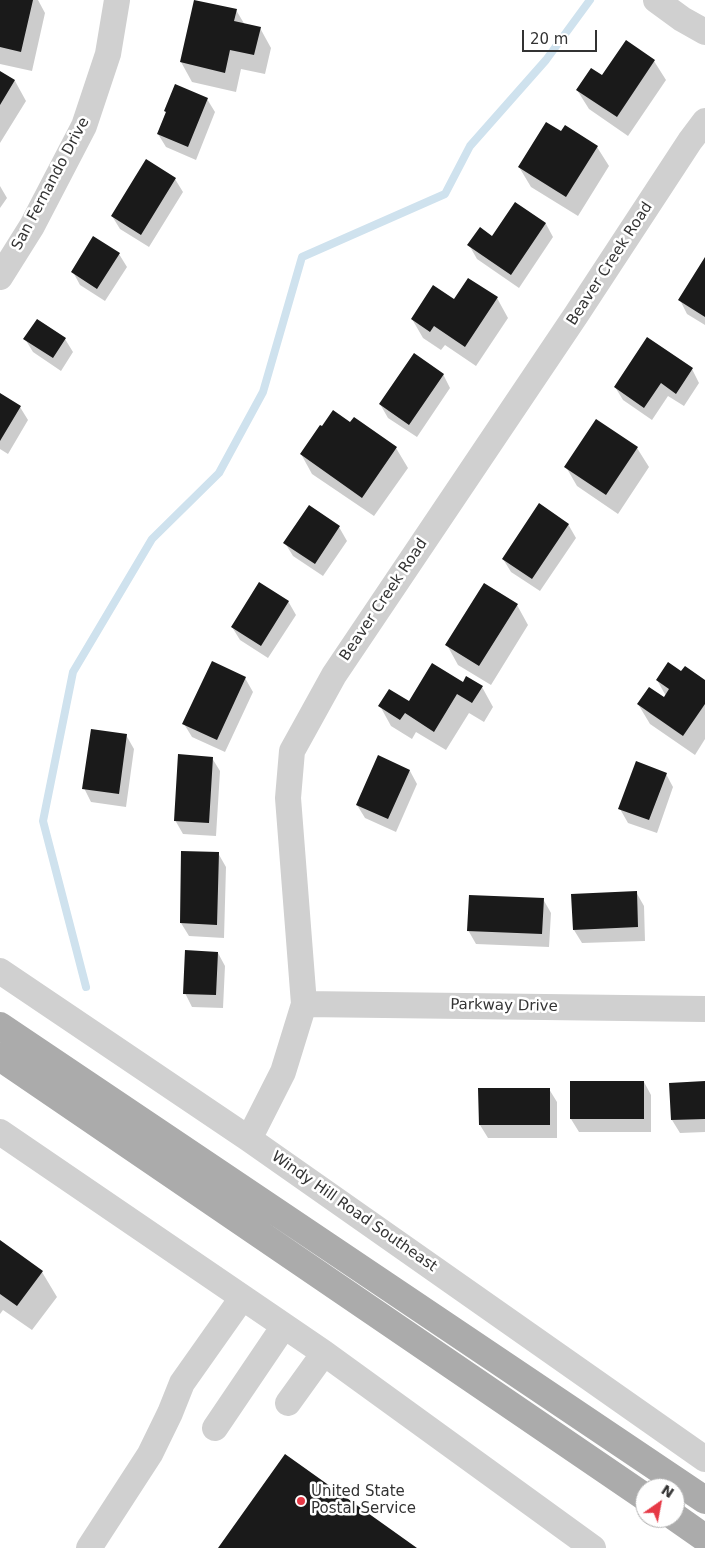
<!DOCTYPE html>
<style>
body{margin:0}
#map{position:relative;width:705px;height:1548px;overflow:hidden;background:#fff;font-family:"DejaVu Sans",sans-serif}
canvas{display:block}
.north{position:absolute;left:635px;top:1478px;width:50px;height:50px;box-sizing:border-box;background:#fff;border:1px solid #adadad;border-radius:50%;rotate:33deg;font-size:14px;font-weight:700;line-height:20px;text-align:center;color:#333}
.north::after{content:'';display:block;margin:auto;width:18px;height:22px;background:#e63946;clip-path:polygon(50% 0,100% 100%,50% 72%,0 100%)}
.scale{position:absolute;left:522px;top:30px;width:75px;height:22px;box-sizing:border-box;border:2px solid #333;border-top:0;padding-left:6px;font-size:15px;line-height:18px;white-space:nowrap;color:#333;-webkit-text-stroke:4px #fff;paint-order:stroke}
</style>
<div id="map">
<canvas width="705" height="1548"></canvas>
<div class="north">N</div>
<div class="scale">20 m</div>
</div>
<script>
const g = document.querySelector('canvas').getContext('2d');
g.lineJoin = 'round';
function paint(path, color) { g.fillStyle = color; g.fill(path, 'evenodd'); }
const toPath = rows => new Path2D(rows.map(r => 'M' + r).join(''));
function trace(path, color, width, dash) { g.strokeStyle = color; g.lineWidth = width; g.lineCap = dash ? 'butt' : 'round'; g.setLineDash(dash || []); g.stroke(path); }
function write(font, color, halo, rows, align = 'center') {
  g.font = font + ' "DejaVu Sans",sans-serif'; g.lineWidth = 5; g.setLineDash([]); g.textBaseline = 'middle'; g.strokeStyle = halo; g.fillStyle = color; for (const [text, x, y, turn = 0] of rows) {
    g.save(); g.translate(x, y); g.rotate((+turn || 0) * Math.PI / 180); g.textAlign = isNaN(turn) ? turn : align; if (halo) g.strokeText(text, 0, 0); g.fillText(text, 0, 0); g.restore();
  }
}
paint(toPath([
 [0,0,38,0,45,13,32,71,0,64],
 [236,10,245,25,260,28,271,48,265,74,241,69,236,92,192,82,181,62],
 [654,61,666,80,628,136,589,109,577,90],
 [0,72,15,81,26,101,0,143],
 [175,86,207,99,215,112,196,160,166,147,158,134],
 [562,133,597,147,609,166,578,216,531,187,519,167],
 [175,179,183,192,149,247,120,229,112,216],
 [0,186,7,198,0,208],
 [516,204,546,224,553,237,519,288,477,259,469,245,493,238],
 [119,254,127,267,105,301,80,285,73,272],
 [705,259,705,325,687,314,680,300],
 [497,298,508,318,476,366,445,345,441,350,423,338,412,319,454,301],
 [25,339,65,339,73,352,61,371,33,352],
 [692,369,699,383,684,406,668,396,652,420,623,400,615,387],
 [443,374,450,388,417,437,388,418,380,404],
 [0,394,20,407,28,420,8,454,0,449],
 [354,418,396,448,408,468,374,516,312,474,301,454,322,428,350,424],
 [637,448,649,467,618,514,577,486,566,467],
 [309,507,339,527,347,541,323,576,293,556,285,543],
 [568,524,576,538,540,591,511,572,503,559],
 [288,601,296,615,268,658,240,640,232,627],
 [517,605,528,625,491,685,458,665,447,645],
 [681,673,705,681,705,739,695,755,650,724,638,704,665,699,666,696,657,680],
 [245,678,253,692,225,752,192,737,184,724],
 [482,687,493,707,484,722,469,713,446,750,416,732,412,739,391,726,380,706,409,703],
 [126,735,134,749,126,807,91,802,84,788],
 [212,758,220,771,216,836,183,834,175,820],
 [410,771,417,784,396,832,365,818,357,805],
 [666,774,673,787,657,833,628,823,620,809],
 [218,853,226,867,224,938,189,936,181,923],
 [636,892,644,906,645,941,582,943,574,930],
 [543,899,551,913,549,947,476,944,468,930],
 [218,953,225,966,223,1008,192,1007,185,993],
 [644,1082,651,1095,651,1132,579,1132,571,1119],
 [705,1083,705,1132,680,1133,672,1120],
 [549,1089,557,1102,557,1138,488,1138,480,1125],
 [0,1242,42,1272,57,1297,32,1330,3,1310,0,1314]
]), '#0003');
trace(toPath([
 [86,987,43,821,73,672,152,539,219,473,263,392,302,257,445,194,470,146,546,60,590,0]
]), '#cfe2ee', 8);
paint(toPath([
 [0,0,33,0,21,52,0,47],
 [194,0,237,9,234,21,261,27,254,55,230,50,225,73,180,62],
 [626,40,655,60,617,117,576,90,591,68,602,75],
 [0,71,15,80,0,105],
 [175,84,208,98,188,147,157,134,166,112,164,111],
 [546,122,561,131,565,125,598,146,566,197,518,167],
 [146,159,176,178,141,235,111,216],
 [515,202,546,223,511,275,467,245,480,227,492,236],
 [93,236,120,253,97,289,71,272],
 [705,257,705,317,678,300],
 [468,278,498,297,465,347,434,326,430,332,411,319,433,285,454,299],
 [37,319,66,338,53,358,23,339],
 [647,337,693,368,676,394,661,383,644,408,614,387],
 [414,353,444,374,409,425,379,404],
 [0,393,21,406,0,441],
 [333,410,350,422,354,417,397,447,362,498,300,454,320,425,322,426],
 [596,419,638,447,606,495,564,467],
 [539,503,569,524,532,579,502,559],
 [309,505,340,526,315,564,283,543],
 [259,582,289,601,261,646,231,627],
 [484,583,518,604,479,666,445,645],
 [212,661,246,677,217,740,182,724],
 [668,662,681,671,685,666,705,680,705,704,683,736,637,704,649,687,664,697,669,689,656,680],
 [432,663,463,682,466,676,483,686,472,703,457,694,434,732,405,713,400,720,378,706,389,689,409,701],
 [91,729,127,734,119,794,82,789],
 [178,754,213,757,209,823,174,821],
 [378,755,410,770,388,819,356,805],
 [636,761,667,773,649,820,618,809],
 [181,851,219,852,217,925,180,923],
 [637,891,638,927,573,930,571,894],
 [469,895,544,898,542,934,467,931],
 [185,950,218,952,216,995,183,994],
 [570,1081,644,1081,644,1119,570,1119],
 [705,1081,705,1119,671,1120,669,1083],
 [478,1088,550,1088,550,1125,479,1125],
 [0,1240,43,1271,17,1306,0,1294],
 [285,1454,417,1548,218,1548]
]), '#1a1a1a');
trace(toPath([
 [656,0,682,19,705,32],
 [0,277,32,226,84,126,108,54,117,0],
 [0,971,249,1139,705,1459],
 [304,1004,705,1009],
 [0,1132,324,1353,593,1548],
 [249,1139,283,1072,304,1004,288,798,292,751,334,675,576,315,690,141,705,121],
 [288,1403,324,1353],
 [215,1428,284,1326],
 [89,1548,150,1454,170,1413,182,1383,242,1298]
]), '#d0d0d0', 26);
trace(toPath([
 [0,1026,705,1500],
 [0,1057,645,1497],
 [675,1517,705,1538]
]), '#ababab', 28);
for (const [x, y, r, color] of [
 [301,1501,5,"#e63946"]
]) { const dot = new Path2D(); dot.arc(x, y, r, 0, 2 * Math.PI); g.fillStyle = color; g.fill(dot); trace(dot, '#fff', 2); }
write('15px', '#333', '#fff', [
 ["San Fernando Drive",51,184,-62],
 ["Beaver Creek Road",610,264,-57],
 ["Beaver Creek Road",384,600,-56],
 ["Parkway Drive",504,1006,1],
 ["Windy Hill Road Southeast",354,1212,35]
]);
write('15px', '#333', '#fff', [
 ["United State",311,1492],
 ["Postal Service",311,1509]
], 'left');
</script>
